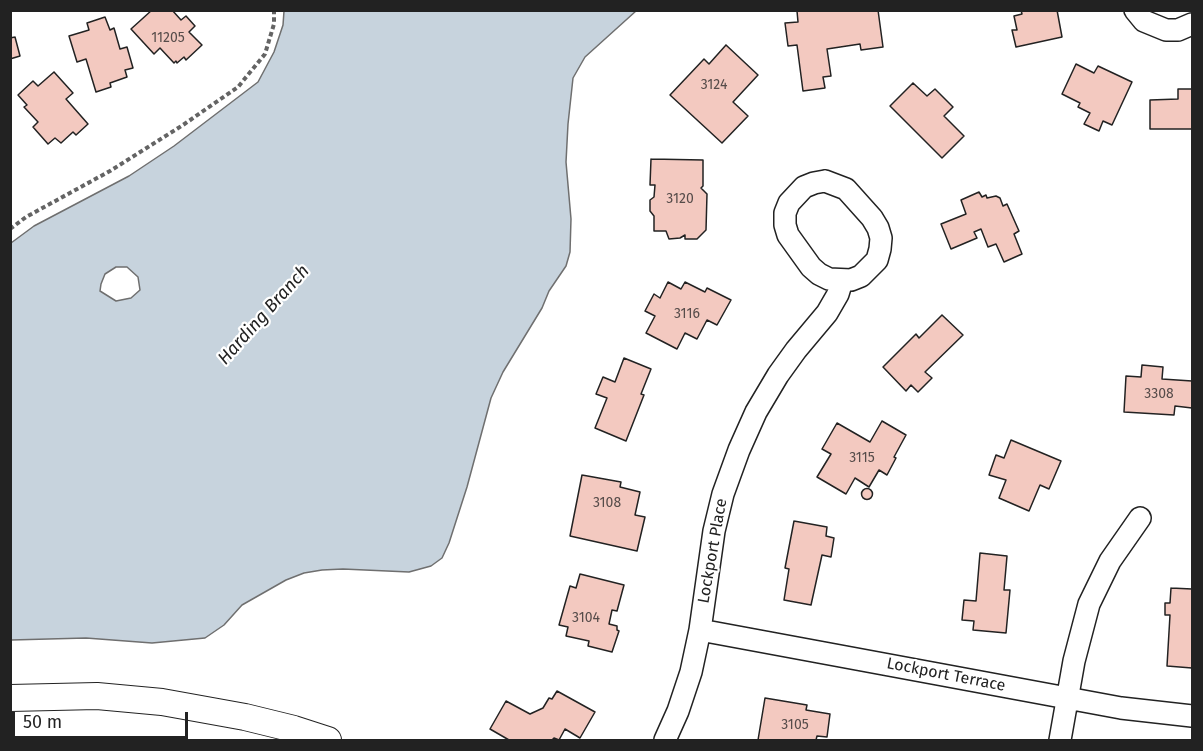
<!DOCTYPE html>
<style>
body{margin:0}
#map{position:relative;width:1203px;height:751px;overflow:hidden;background:#fff;font-family:"Fira Sans",sans-serif}
canvas{display:block}
.frame{position:absolute;inset:0;border:12px solid #222;pointer-events:none}
.scale{position:absolute;left:12px;top:712px;width:176px;height:27px;box-sizing:border-box;border:3px solid #222;border-top:0;padding-left:8px;font-size:18px;line-height:21px;white-space:nowrap;color:#222;-webkit-text-stroke:4px #fff;paint-order:stroke}
</style>
<div id="map">
<canvas width="1203" height="751"></canvas>
<div class="frame"></div>
<div class="scale">50 m</div>
</div>
<script>
const g = document.querySelector('canvas').getContext('2d');
g.lineJoin = 'round';
function paint(path, color) { g.fillStyle = color; g.fill(path, 'evenodd'); }
const toPath = rows => new Path2D(rows.map(r => 'M' + r).join(''));
function trace(path, color, width, dash) { g.strokeStyle = color; g.lineWidth = width; g.lineCap = dash ? 'butt' : 'round'; g.setLineDash(dash || []); g.stroke(path); }
function write(font, color, halo, rows, align = 'center') {
  g.font = font + ' "Fira Sans",sans-serif'; g.lineWidth = 4.5; g.setLineDash([]); g.textBaseline = 'middle'; g.strokeStyle = halo; g.fillStyle = color; for (const [text, x, y, turn = 0] of rows) {
    g.save(); g.translate(x, y); g.rotate((+turn || 0) * Math.PI / 180); g.textAlign = isNaN(turn) ? turn : align; if (halo) g.strokeText(text, 0, 0); g.fillText(text, 0, 0); g.restore();
  }
}
const water = toPath([
 [284,11,636,11,585,57,573,78,568,124,566,162,571,219,570,252,566,266,549,291,542,308,503,372,491,398,467,487,449,543,442,558,431,566,409,572,343,569,322,570,304,573,286,580,242,605,224,625,205,638,152,643,86,638,11,640,11,243,34,226,129,176,174,146,258,82,274,52,283,25,284,11],
 [116,267,127,267,138,277,140,290,131,298,116,301,100,291,101,284,105,274,116,267]
]);
paint(water, '#c7d3dd');
trace(water, '#6f6f6f', 1.5);
const building = toPath([
 [152,10,172,10,181,20,186,16,195,26,189,32,202,45,186,60,184,57,177,63,176,61,174,63,160,48,154,54,131,29,152,10],
 [878,10,883,47,861,50,860,44,827,49,831,76,823,77,825,88,803,91,797,45,788,46,785,23,798,22,797,11,878,10],
 [1021,10,1057,10,1062,37,1016,47,1012,30,1017,30,1014,16,1022,14,1021,10],
 [105,17,110,30,114,28,120,49,127,47,133,68,125,70,127,77,110,83,111,87,96,92,86,59,77,62,69,36,89,30,87,23,105,17],
 [15,37,20,56,10,59,10,38,15,37],
 [726,45,758,75,733,102,748,116,722,143,670,95,704,59,709,64,726,45],
 [1076,64,1094,73,1098,66,1132,82,1112,125,1103,121,1099,131,1084,124,1090,113,1078,107,1080,103,1062,94,1076,64],
 [54,72,73,93,66,99,88,124,76,135,73,132,61,143,55,138,48,144,33,127,38,122,24,107,27,105,18,95,33,81,38,86,54,72],
 [913,83,927,96,935,89,953,107,944,116,964,136,942,158,890,106,913,83],
 [1178,89,1192,89,1192,129,1150,129,1150,100,1178,99,1178,89],
 [651,159,703,160,703,186,701,188,707,194,706,230,697,239,685,239,685,235,680,238,669,239,666,231,654,231,654,216,650,211,650,200,654,197,655,185,650,185,651,159],
 [979,192,982,197,986,195,987,198,996,196,1000,198,1003,206,1007,204,1019,231,1014,234,1022,254,1004,262,996,244,988,247,981,229,974,232,977,238,951,249,941,224,966,214,961,200,979,192],
 [668,282,681,289,685,282,705,292,707,288,731,300,717,325,707,320,697,339,685,333,677,349,646,333,655,316,645,311,654,294,660,298,668,282],
 [942,315,963,335,925,372,932,378,918,392,911,385,906,391,883,367,916,334,919,338,942,315],
 [624,358,651,369,641,394,644,395,626,441,595,428,607,398,596,394,603,377,615,382,624,358],
 [1142,365,1163,367,1162,379,1192,381,1192,408,1175,406,1174,415,1124,412,1126,376,1141,377,1142,365],
 [882,421,906,435,894,457,896,458,887,475,879,470,869,487,855,478,846,494,817,477,831,454,822,449,837,423,870,442,882,421],
 [1011,440,1061,461,1049,489,1040,485,1029,511,999,498,1006,480,989,475,996,455,1004,458,1011,440],
 [582,475,621,482,620,487,640,492,635,515,645,517,637,551,570,536,582,475],
 '861.5 494a5.5 5.5 0 1 1 11 0a5.5 5.5 0 1 1-11 0Z',
 [794,521,827,527,826,536,834,538,831,557,822,555,811,605,784,600,789,569,785,568,794,521],
 [980,553,1007,556,1004,590,1010,590,1006,633,973,630,974,621,962,620,964,600,976,601,980,553],
 [580,574,624,585,617,611,612,610,609,624,617,626,617,630,619,631,612,652,588,646,589,641,566,636,568,627,559,625,570,586,576,588,580,574],
 [1171,588,1192,589,1192,668,1167,666,1170,615,1165,615,1165,603,1170,603,1171,588],
 [557,691,595,712,580,738,565,729,559,740,554,738,552,740,509,740,490,729,506,701,530,714,543,708,549,698,552,699,557,691],
 [765,698,807,705,806,710,830,714,827,737,817,736,816,740,758,740,765,698]
]);
paint(building, '#f3c9c0');
trace(building, '#222', 1.5);
const minor = toPath([
 [1135,10,1144,21,1166,30,1178,30,1192,24],
 [825,181,846,189,872,218,878,228,881,238,880,249,877,260,861,276,851,280,829,279,819,274,811,267,788,235,785,225,785,213,789,203,804,187,814,183,825,181],
 [700,630,1121,708,1192,716],
 [665,740,678,711,691,672,700,630,714,531,723,494,739,450,756,412,778,375,796,350,827,313,838,294,842,281],
 [1060,740,1074,661,1089,604,1110,561,1140,518]
]);
const tertiary = toPath([
 [10,698,97,696,162,702,245,717,294,729,328,740]
]);
trace(minor, '#222', 24);
trace(tertiary, '#222', 28);
trace(toPath([
 [10,229,26,217,110,171,183,125,238,87,265,54,274,24,274,10]
]), '#646464', 4, [4.5, 3]);
trace(minor, '#fff', 21);
trace(tertiary, '#fff', 26);
write('14px', '#564c4a', null, [
 ["11205",168,38],
 ["3124",714,85],
 ["3120",680,199],
 ["3116",687,314],
 ["3308",1159,394],
 ["3115",862,458],
 ["3108",607,503],
 ["3104",586,618],
 ["3105",795,725]
]);
write('16px', '#222', '#fff', [
 ["Lockport Place",713,551,-80],
 ["Lockport Terrace",946,675,11]
]);
write('italic 18px', '#222', '#fff', [
 ["Harding Branch",264,315,-48]
]);
</script>
